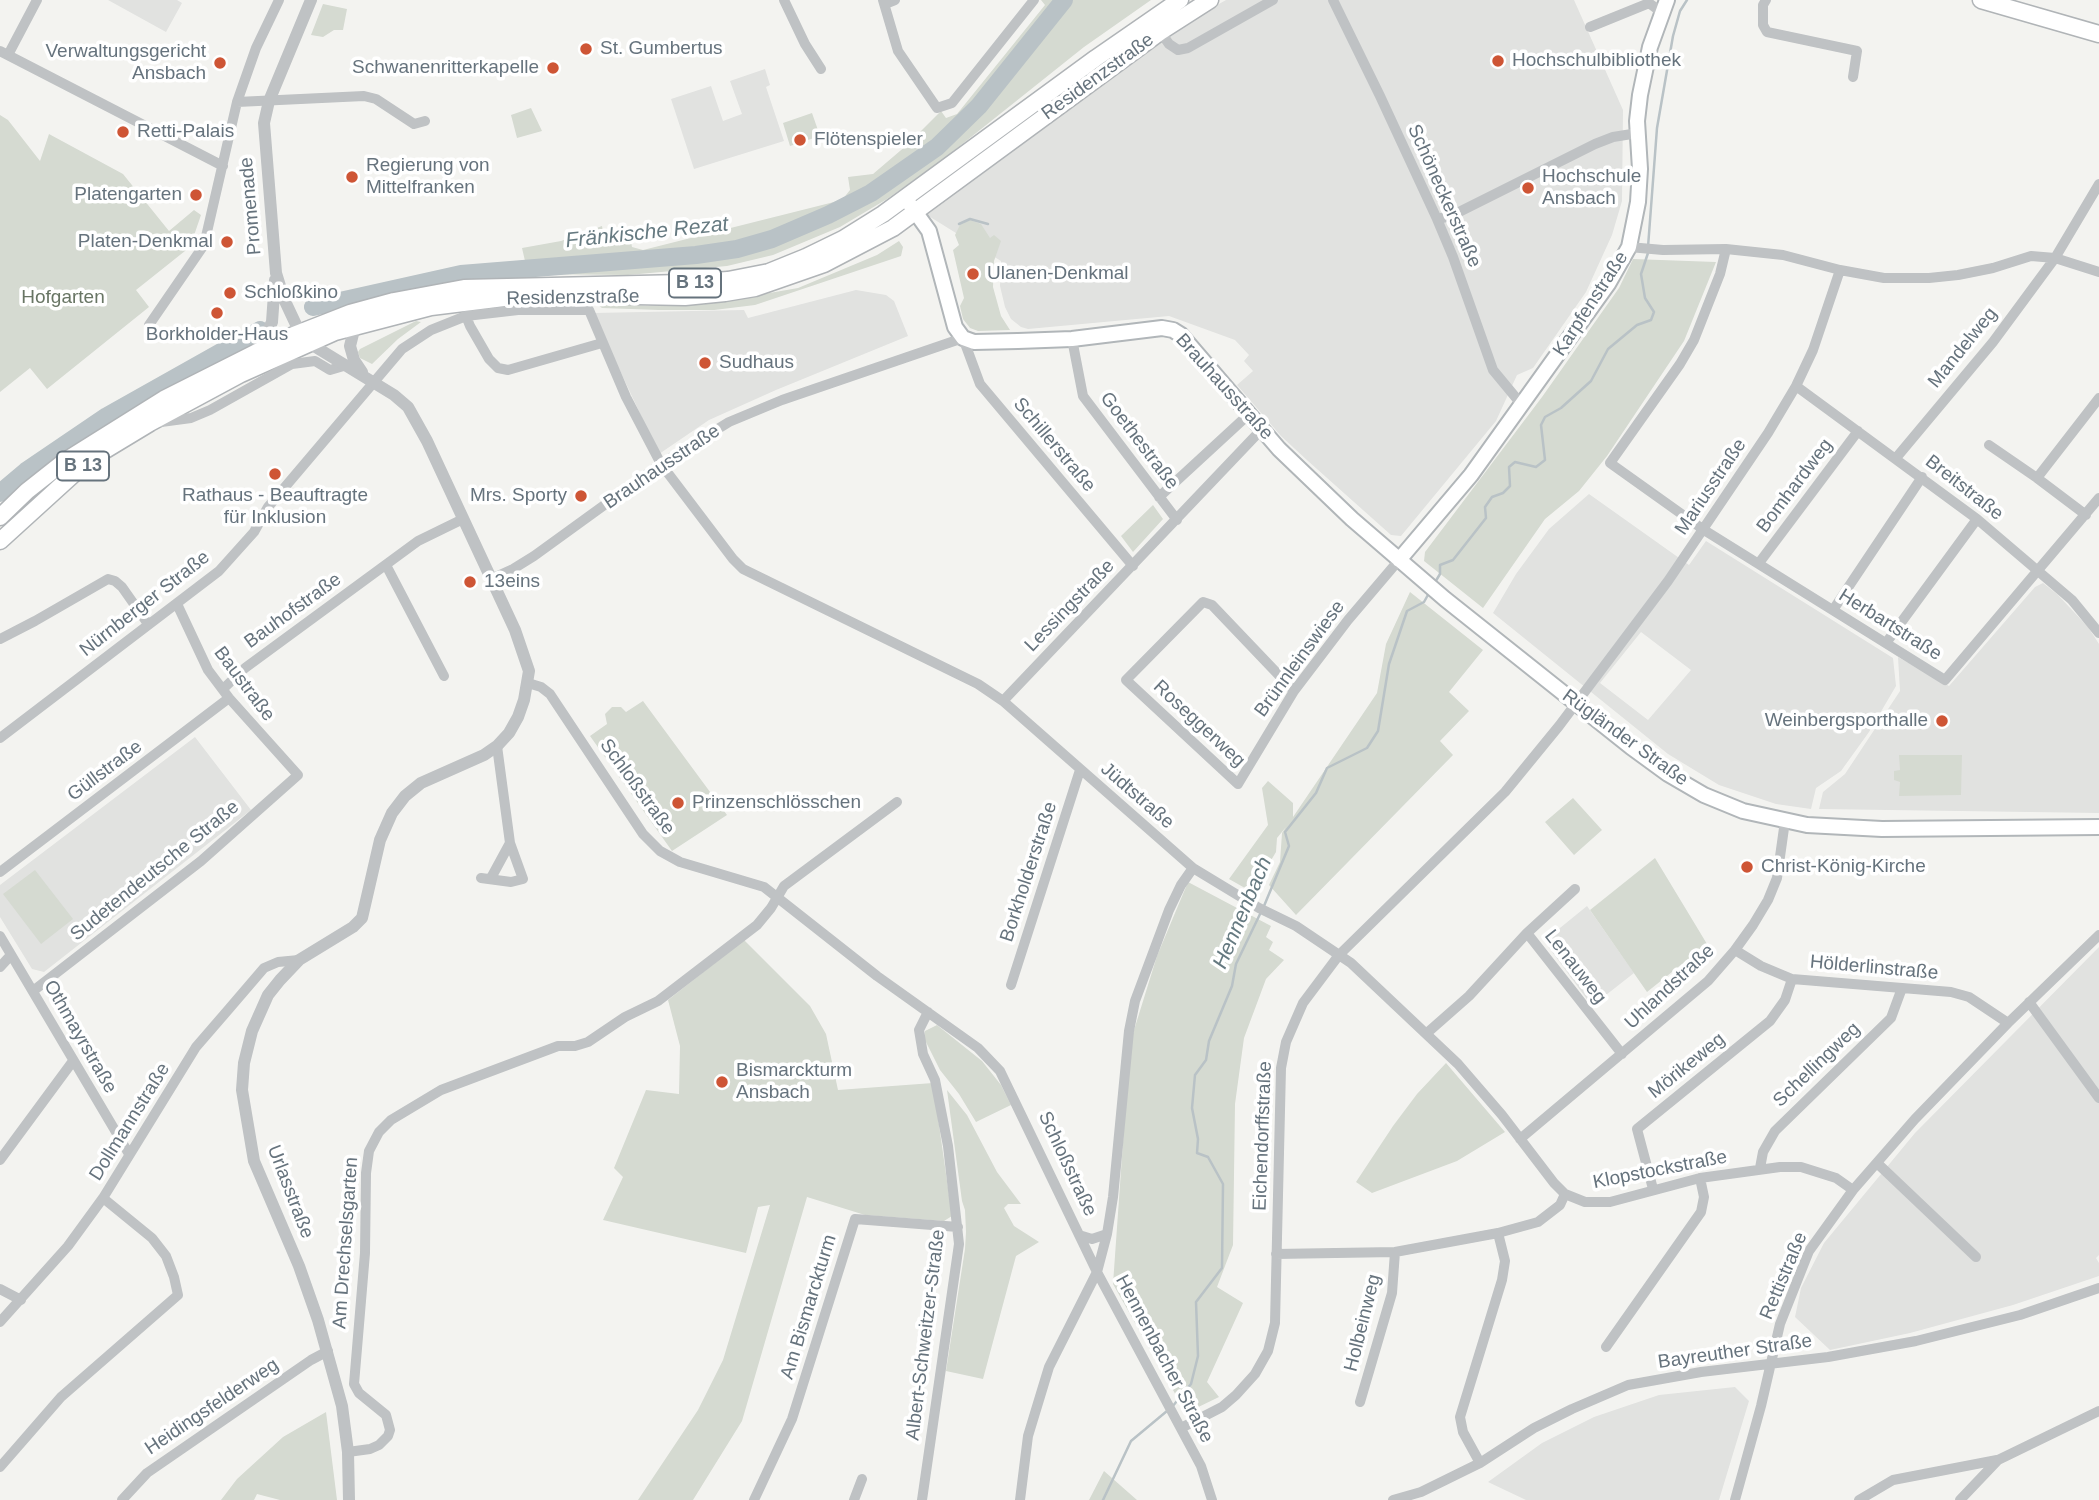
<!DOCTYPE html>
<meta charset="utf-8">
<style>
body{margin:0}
canvas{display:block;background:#f3f3f0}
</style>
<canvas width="2099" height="1500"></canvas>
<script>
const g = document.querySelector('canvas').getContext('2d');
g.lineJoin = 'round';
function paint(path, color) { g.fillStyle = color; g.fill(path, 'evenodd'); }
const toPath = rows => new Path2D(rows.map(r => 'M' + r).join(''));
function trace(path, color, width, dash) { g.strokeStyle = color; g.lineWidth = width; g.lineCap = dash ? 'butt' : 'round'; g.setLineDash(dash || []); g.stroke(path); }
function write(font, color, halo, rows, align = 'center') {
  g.font = font + ' Arial,sans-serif'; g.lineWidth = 7; g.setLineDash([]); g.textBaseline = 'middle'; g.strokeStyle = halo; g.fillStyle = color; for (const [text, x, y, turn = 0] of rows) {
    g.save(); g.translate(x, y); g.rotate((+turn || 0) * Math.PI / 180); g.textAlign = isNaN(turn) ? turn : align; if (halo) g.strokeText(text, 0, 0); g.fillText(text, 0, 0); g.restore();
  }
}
paint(toPath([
 [108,0,177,0,182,3,166,32],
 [1226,0,1574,0,1623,110,1622,201,1612,235,1586,292,1533,368,1517,375,1496,421,1401,536,1391,535,1308,461,1281,436,1237,385,1253,371,1244,361,1249,355,1235,340,1169,316,1028,329,1021,327,1011,319,1005,307,1000,286,1001,261,927,215,1189,21],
 [765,69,770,85,766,87,784,141,694,169,671,99,711,86,723,121,742,114,730,81],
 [856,290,886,295,894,301,908,336,776,390,709,420,659,454,593,313,744,310,748,318],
 [1589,494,1689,565,1706,541,1893,658,1896,686,1869,732,1841,771,1816,788,1811,809,1776,804,1719,785,1668,754,1493,613,1516,574,1549,529],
 [1641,632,1691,670,1648,720,1600,683],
 [2043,583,2057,594,2088,627,2099,644,2099,813,1819,809,1823,792,1845,774,1900,691,1898,657,1949,686,2035,587],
 [195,737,251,810,44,972,32,969,0,917,0,885],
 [1587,906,1634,973,1592,1006,1544,941],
 [2099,947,2099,1255,2096,1258,2099,1263,2099,1276,2013,1305,1910,1333,1830,1350,1795,1317,1801,1288,1824,1243,1915,1133],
 [1735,1387,1749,1401,1719,1500,1526,1500,1488,1482,1542,1443,1594,1417,1659,1395]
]), '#e1e2e0');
paint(toPath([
 [1041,0,1151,0,1084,47,941,161,887,199,840,227,773,255,727,266,628,275,528,274,522,248,561,241,602,226,604,239,629,232,632,247,643,250,842,200,850,190,848,177,873,174,907,145,941,111,946,118,957,114,1045,5],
 [323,4,347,9,343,30,334,30,323,37,311,35],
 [531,108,542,131,517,138,511,115],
 [812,113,820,136,790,146,783,123],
 [0,115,8,120,40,161,49,134,123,174,169,231,194,210,201,215,190,247,136,290,149,307,47,389,30,368,0,392],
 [970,220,981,224,990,238,994,235,1001,241,994,261,993,287,1001,316,1010,330,978,331,970,328,963,319,960,306,964,298,953,250,959,245,955,235,960,225],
 [899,241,903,247,901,256,755,305,714,310,659,310,602,308,594,302,647,306,707,304,798,288,877,255],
 [1633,259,1716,262,1684,341,1607,456,1579,491,1545,519,1483,608,1424,561,1425,552,1542,397,1619,288],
 [416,321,421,322,398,339,372,364,360,358,358,352,360,349],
 [1153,505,1163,519,1133,552,1121,536],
 [1410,592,1483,650,1449,692,1469,711,1440,741,1453,755,1296,915,1269,885,1280,862,1282,833,1286,827,1277,838,1276,852,1252,892,1229,879,1268,825,1262,788,1268,781,1293,803,1293,817,1377,693,1386,644],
 [643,701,727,815,672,851,590,736,607,724,605,714,612,707,621,707,626,712],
 [1899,755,1962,755,1961,795,1899,796,1900,782,1894,780,1894,771,1900,770],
 [1573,798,1602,830,1574,855,1545,822],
 [1655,858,1707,944,1647,992,1590,910],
 [35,870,73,919,41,944,3,894],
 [1188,882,1271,926,1266,937,1273,942,1269,950,1284,960,1266,979,1244,1038,1235,1104,1233,1245,1217,1287,1243,1303,1207,1382,1219,1397,1186,1413,1113,1284,1130,1043,1157,956],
 [744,940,810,1006,826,1034,838,1090,933,1083,952,1216,944,1221,865,1215,807,1197,742,1421,693,1500,638,1500,698,1410,723,1360,770,1205,758,1207,746,1253,603,1220,623,1177,614,1168,646,1090,679,1094,680,1046,668,1000],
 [937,1025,982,1061,1001,1085,1011,1105,976,1122,959,1094,940,1070,924,1038,925,1031],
 [1446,1063,1505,1132,1457,1161,1372,1193,1356,1182,1393,1126,1417,1094],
 [947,1090,967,1115,997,1172,1021,1204,1008,1204,1004,1208,1014,1226,1039,1242,1016,1256,983,1379,946,1371,965,1249,966,1232,965,1210,962,1201],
 [326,1412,337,1500,280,1500,257,1494,254,1500,221,1500,237,1479,283,1437],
 [1104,1471,1137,1500,1089,1500]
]), '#d5dad1');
trace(toPath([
 [959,224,970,219,988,224],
 [1648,247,1657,128,1673,36,1680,11,1687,0],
 [1434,584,1440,574,1440,565,1453,560,1486,518,1485,507,1492,497,1503,493,1510,486,1509,467,1515,462,1536,467,1545,460,1541,425,1545,417,1561,408,1591,381,1608,349,1637,325,1651,320,1654,312,1645,298,1641,274,1648,253],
 [1264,906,1289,846,1285,832,1316,793,1327,768,1367,748,1378,731,1389,664,1407,611,1424,602,1429,593],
 [1172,1407,1191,1384,1198,1356,1196,1302,1222,1268,1223,1184,1208,1157,1197,1153,1198,1139,1192,1108,1195,1075,1206,1060,1209,1041,1232,986,1236,964,1261,912],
 [1103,1500,1131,1441,1167,1411]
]), '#b9c2c6', 2.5);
trace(toPath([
 [313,307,461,274,696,255,737,249,772,239,828,215,871,193,937,147,979,106,1064,0],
 [0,493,26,471,107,416,260,330]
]), '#b9c2c6', 18);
const secondary = toPath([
 [906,199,929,231,955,327,963,338,974,342,1018,341,1072,339,1162,328,1173,330,1181,335,1279,449,1352,519,1445,599,1631,747,1668,774,1704,795,1743,811,1807,825,1882,829,2099,827],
 [1399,560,1471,475,1608,284,1629,247,1638,202,1640,169,1637,121,1640,95,1650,47,1667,0]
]);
const primary = toPath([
 [1981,0,2099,34],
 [0,517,27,491,65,461,164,399,281,340,350,313,394,301,464,288,683,283,728,280,769,272,806,257,843,239,883,214,1096,58,1180,0],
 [0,541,77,471,102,452,150,423,241,374,335,332,431,307,504,298,584,295,685,297,725,293,755,288,824,264,893,228,1160,32,1210,0]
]);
trace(secondary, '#b1b6b9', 18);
trace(primary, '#b0b4b7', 19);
trace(toPath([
 [784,0,805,44,821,69],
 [883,0,898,51,937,108,952,103,1034,0],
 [1333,0,1380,96,1437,219,1453,257,1493,370,1522,405],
 [1766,0,1763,5,1763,25,1767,32,1857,51,1853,77],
 [885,4,895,0],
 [1157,27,1169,44,1178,50,1188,48,1273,0],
 [1590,27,1649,3,1661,12],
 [0,51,223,166],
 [8,55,37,0],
 [237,102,256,48,279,0],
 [1437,219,1451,216,1595,144,1613,137,1638,133],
 [1629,247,1663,250,1726,249,1783,255,1840,270,1884,278,1929,278,1958,275,1993,268,2031,256,2055,258,2099,272],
 [1726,249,1720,274,1694,340,1680,364,1610,463,1704,530,1945,680,2099,498],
 [466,316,470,326,489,359,498,368,508,370,602,343],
 [149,325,204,245,237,102,364,96,376,99,414,124,425,121],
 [1072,339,1083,396,1177,520],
 [1796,386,1977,519,2072,600,2099,633],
 [161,422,191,418,210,410,292,364,315,361,330,370,347,365],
 [1989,445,2037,478],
 [1896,458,1993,342,2055,258,2099,184],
 [1159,497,1248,415],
 [2086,515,2037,478,2099,398],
 [1759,563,1858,431],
 [386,565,444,676],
 [491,579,513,569,534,556,661,464,729,422,782,400,963,338,980,384,1133,566],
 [1833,610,1922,477],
 [0,639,35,621,108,579,115,581,122,587,148,624],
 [1886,643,1977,519],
 [528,683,541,687,550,694,643,834,660,851,680,862,764,887,877,976,978,1048,1000,1071,1097,1272,1201,1466,1212,1500],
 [223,689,245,668,418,541,463,519],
 [1294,691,1212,605,1203,602,1126,680,1238,784,1294,691,1348,620,1399,560],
 [1003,701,1261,430],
 [0,738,219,571,254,532,268,507,402,349,431,330,466,316,518,310,589,310,626,397,661,464,733,559,743,569,978,684,1003,701,1193,868,1259,908,1296,926,1351,963,1458,1064,1502,1115,1554,1183,1565,1194,1585,1202,1610,1202,1700,1178,1780,1167,1801,1167,1836,1178,1853,1190],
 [0,872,229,698],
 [481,878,511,882,523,879,510,843,497,746],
 [491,878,510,843],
 [1527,933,1622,1054],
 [0,936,129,1154],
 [1735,950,1761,966,1792,979,1951,992,1969,997,2008,1023],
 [0,967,11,955],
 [1011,985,1080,770],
 [33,991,201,861,298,775,229,698,208,670,177,604],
 [2029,1002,2099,1098],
 [1427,1033,1469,996,1527,933,1575,889],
 [1520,1139,1708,981,1735,950,1753,925,1768,900,1777,878,1785,821],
 [0,1160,73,1061],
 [1877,1163,1976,1257],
 [1760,1168,1763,1152,1775,1131,1891,1018,1902,988],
 [1653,1189,1637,1129,1770,1021,1785,1000,1792,979],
 [1079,1235,1092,1239,1107,1234],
 [1276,1254,1395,1252,1498,1233,1538,1222,1560,1205,1565,1194],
 [0,1289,21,1300],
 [0,1322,68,1246,103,1198,196,1047,228,1010,264,968,278,962,299,960],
 [1606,1347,1701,1212,1704,1197,1700,1178],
 [1360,1402,1392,1293,1395,1252],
 [1181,1428,1222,1407,1236,1395,1255,1374,1268,1351,1275,1323,1281,1068,1286,1042,1303,1003,1339,955,1505,792,1559,726,1668,581,1768,433,1796,386,1813,350,1840,270],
 [348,1452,370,1449,379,1445,388,1436,390,1430,386,1415,359,1393,354,1384,365,1253,366,1173,369,1151,379,1132,391,1120,441,1090,558,1046,575,1046,588,1042,625,1017,658,1001,757,925,771,908,784,886,897,802],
 [1480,1463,1463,1432,1460,1417,1502,1280,1505,1261,1498,1233],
 [0,1467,61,1397,178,1295,174,1277,166,1256,152,1238,103,1198],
 [122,1500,147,1473,311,1360,328,1351],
 [754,1500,792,1419,855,1219,958,1227],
 [854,1500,862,1479],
 [922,1500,959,1244,948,1146,935,1080,923,1054,919,1030,928,1012],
 [1020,1500,1028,1436,1049,1367,1097,1272,1107,1234,1113,1197,1129,1031,1135,1001,1169,910,1181,885,1193,868],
 [1393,1500,1421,1492,1480,1463,1534,1428,1572,1409,1628,1385,1701,1372,1828,1357,1916,1341,2020,1315,2099,1288],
 [1735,1500,1761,1406,1780,1324,1809,1251,1853,1190,1915,1119,2008,1023,2099,935],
 [1859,1500,1893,1480,1997,1460],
 [1960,1500,1998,1460,2099,1411]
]), '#bfc2c4', 10);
trace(toPath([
 [311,0,269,101,264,123,276,273,284,299,299,331,309,343,394,395,408,407,427,441,515,630,529,671,524,700,518,717,509,733,497,746,484,755,421,783,405,796,392,813,380,840,362,918,353,927,299,960,280,980,268,995,252,1031,244,1063,242,1090,254,1161,299,1266,318,1320,342,1406,348,1452,349,1500],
 [361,324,354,330,350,346,354,360,362,372],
 [255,351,264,340,272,322,275,280]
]), '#bfc2c4', 12);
trace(secondary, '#fff', 14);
trace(primary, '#fff', 16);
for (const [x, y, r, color] of [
 [586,49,7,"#ce5535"],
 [1498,61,7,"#ce5535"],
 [220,63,7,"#ce5535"],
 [553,68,7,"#ce5535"],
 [123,132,7,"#ce5535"],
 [800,140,7,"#ce5535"],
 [352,177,7,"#ce5535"],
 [1528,188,7,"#ce5535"],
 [196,195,7,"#ce5535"],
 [227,242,7,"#ce5535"],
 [973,274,7,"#ce5535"],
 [230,293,7,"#ce5535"],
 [217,313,7,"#ce5535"],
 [705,363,7,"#ce5535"],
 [275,474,7,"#ce5535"],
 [581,496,7,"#ce5535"],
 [470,582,7,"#ce5535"],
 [1942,721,7,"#ce5535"],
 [678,803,7,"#ce5535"],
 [1747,867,7,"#ce5535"],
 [722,1082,7,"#ce5535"]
]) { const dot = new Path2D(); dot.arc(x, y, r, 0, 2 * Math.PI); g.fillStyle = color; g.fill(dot); trace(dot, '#fff', 2.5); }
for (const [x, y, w] of [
 [695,283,52],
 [83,466,52]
]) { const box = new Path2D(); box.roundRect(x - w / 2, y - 14.5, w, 29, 5); g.fillStyle = '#fff'; g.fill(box); trace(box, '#66737d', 2); }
write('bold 18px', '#66737d', null, [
 ["B 13",695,283],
 ["B 13",83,466]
]);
write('19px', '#66737d', '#fff', [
 ["St. Gumbertus",600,49],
 ["Verwaltungsgericht",206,52,"right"],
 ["Ansbach",206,74,"right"],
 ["Hochschulbibliothek",1512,61],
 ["Schwanenritterkapelle",539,68,"right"],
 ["Retti-Palais",137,132],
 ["Flötenspieler",814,140],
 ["Regierung von",366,166],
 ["Mittelfranken",366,188],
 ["Hochschule",1542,177],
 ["Ansbach",1542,199],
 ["Platengarten",182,195,"right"],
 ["Platen-Denkmal",213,242,"right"],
 ["Ulanen-Denkmal",987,274],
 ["Schloßkino",244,293],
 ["Borkholder-Haus",217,335,"center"],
 ["Sudhaus",719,363],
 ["Rathaus - Beauftragte",275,496,"center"],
 ["für Inklusion",275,518,"center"],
 ["Mrs. Sporty",567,496,"right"],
 ["13eins",484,582],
 ["Weinbergsporthalle",1928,721,"right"],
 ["Prinzenschlösschen",692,803],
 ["Christ-König-Kirche",1761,867],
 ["Bismarckturm",736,1071],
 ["Ansbach",736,1093]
], 'left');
write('19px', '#66737d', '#fff', [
 ["Residenzstraße",1098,77,-36],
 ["Schöneckerstraße",1444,196,66],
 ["Promenade",251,206,-95],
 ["Residenzstraße",573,298,-1],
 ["Karpfenstraße",1591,304,-57],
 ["Mandelweg",1963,348,-51],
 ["Brauhausstraße",1224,387,48],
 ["Goethestraße",1139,441,53],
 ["Schillerstraße",1054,445,50],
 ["Brauhausstraße",662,467,-34],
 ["Bomhardweg",1795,486,-53],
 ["Mariusstraße",1711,487,-56],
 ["Breitstraße",1964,488,38],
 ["Nürnberger Straße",145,604,-38],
 ["Lessingstraße",1070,606,-46],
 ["Bauhofstraße",293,611,-36],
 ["Herbartstraße",1890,625,32],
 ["Brünnleinswiese",1300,659,-54],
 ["Baustraße",244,684,53],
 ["Roseggerweg",1199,724,43],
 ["Rügländer Straße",1625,738,36],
 ["Güllstraße",105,771,-37],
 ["Schloßstraße",637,787,54],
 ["Jüdtstraße",1137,796,41],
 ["Sudetendeutsche Straße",155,871,-39],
 ["Borkholderstraße",1029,872,-72],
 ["Lenauweg",1575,967,52],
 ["Hölderlinstraße",1874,968,5],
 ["Uhlandstraße",1670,987,-43],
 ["Othmayrstraße",80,1037,60],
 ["Schellingweg",1817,1065,-44],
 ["Mörikeweg",1687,1066,-39],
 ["Dollmannstraße",130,1122,-58],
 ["Eichendorffstraße",1263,1136,-88],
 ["Schloßstraße",1067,1164,65],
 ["Klopstockstraße",1660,1170,-11],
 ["Urlasstraße",290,1192,69],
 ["Am Drechselsgarten",346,1243,-86],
 ["Rettistraße",1784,1276,-67],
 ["Am Bismarckturm",809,1307,-73],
 ["Holbeinweg",1363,1323,-76],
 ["Albert-Schweitzer-Straße",926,1335,-83],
 ["Bayreuther Straße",1735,1352,-8],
 ["Hennenbacher Straße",1164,1359,62],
 ["Heidingsfelderweg",212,1407,-34]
]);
write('19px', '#687564', '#fff', [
 ["Hofgarten",63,298]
]);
write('italic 21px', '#667a81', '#fff', [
 ["Fränkische Rezat",647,233,-6],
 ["Hennenbach",1243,913,-67]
]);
</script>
